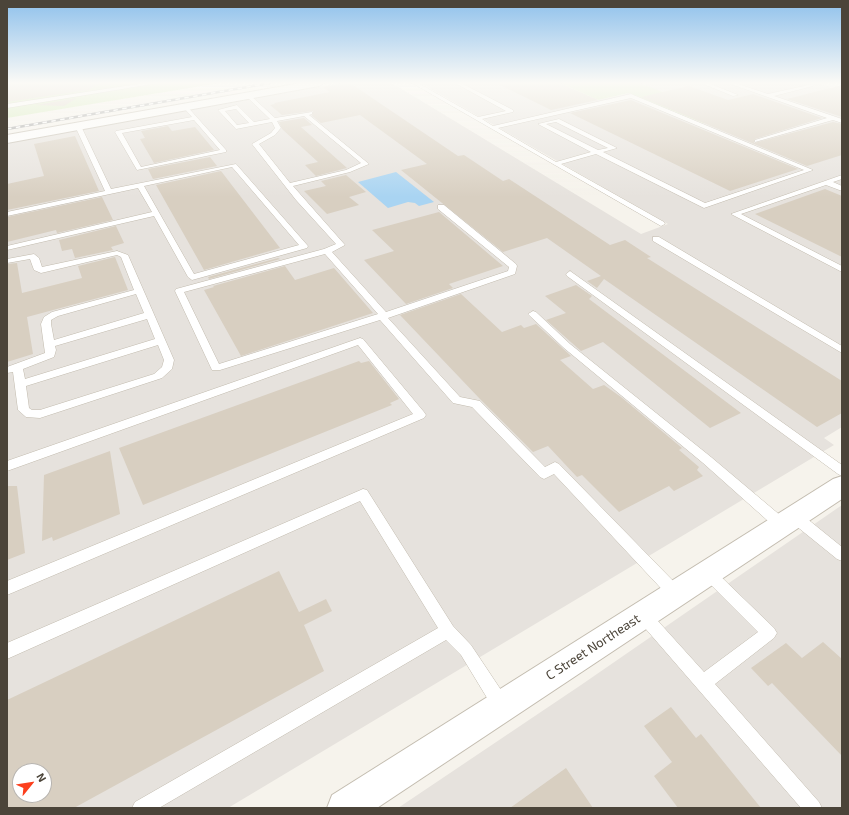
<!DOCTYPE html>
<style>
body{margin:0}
#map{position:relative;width:849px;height:815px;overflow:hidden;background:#f6f3ec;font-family:"Exo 2",sans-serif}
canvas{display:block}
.frame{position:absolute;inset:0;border:8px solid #4b4439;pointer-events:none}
.north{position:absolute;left:12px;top:763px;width:40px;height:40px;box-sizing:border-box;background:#fff;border:1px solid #b7b4b0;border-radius:50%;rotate:60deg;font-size:11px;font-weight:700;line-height:16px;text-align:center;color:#4b4439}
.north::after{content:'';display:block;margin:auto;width:14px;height:18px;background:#fc3f1d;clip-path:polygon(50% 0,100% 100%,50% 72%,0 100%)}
</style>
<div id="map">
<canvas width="849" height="815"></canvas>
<div class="frame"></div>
<div class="north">N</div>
</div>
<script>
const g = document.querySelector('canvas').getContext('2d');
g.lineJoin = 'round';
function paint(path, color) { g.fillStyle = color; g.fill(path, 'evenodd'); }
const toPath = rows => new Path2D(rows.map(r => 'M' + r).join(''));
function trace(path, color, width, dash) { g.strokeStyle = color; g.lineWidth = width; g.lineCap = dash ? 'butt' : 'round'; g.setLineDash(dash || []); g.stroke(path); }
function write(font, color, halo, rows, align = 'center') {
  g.font = font + ' "Exo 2",sans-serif'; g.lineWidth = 3.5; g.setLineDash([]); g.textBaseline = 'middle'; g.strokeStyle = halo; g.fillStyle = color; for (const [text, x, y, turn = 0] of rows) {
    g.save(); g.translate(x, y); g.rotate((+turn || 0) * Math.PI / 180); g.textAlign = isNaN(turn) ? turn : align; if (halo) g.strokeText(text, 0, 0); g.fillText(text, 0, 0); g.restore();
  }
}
paint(toPath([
 [341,83,392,83,641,234,668,224,420,83,560,83,598,100,629,93,703,123,726,117,640,83,818,83,842,91,842,427,824,438,834,445,228,808,7,808,7,143],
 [20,771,44,771,44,795,20,795],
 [842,505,842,808,398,808,581,685]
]), '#e6e2dd');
paint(toPath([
 [7,83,220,83,7,118],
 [560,83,640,83,727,117,703,123,629,93,598,100]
]), '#d2eab5');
paint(toPath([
 [396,172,434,202,419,206,415,203,408,202,388,208,358,182]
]), '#a9d4f2');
paint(toPath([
 [7,83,99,83,89,90,7,102],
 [350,83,458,156,464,155,503,181,509,179,610,245,625,240,651,257,647,258,842,381,842,413,817,427,604,279,597,288,587,281,601,276,547,238,503,252,401,170,427,164,360,115,321,123,312,116,313,111,282,115,270,105,275,104,274,103,330,92,323,87],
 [496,83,559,83,598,100,551,110],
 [842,85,842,117,787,99],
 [689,86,728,100,753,94,822,118,755,139,754,143,833,122,842,124,842,155,807,166,641,97],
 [77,98,64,106,35,105],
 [631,100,798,169,730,191,570,113],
 [304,118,312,125,301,127,347,168,316,176,305,165,318,162,282,129,279,122],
 [168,126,172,131,195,127,214,150,154,163,140,139,145,138,141,131],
 [75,136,99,191,7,210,7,184,44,176,34,144],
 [210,157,217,166,153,179,148,169],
 [221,171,280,248,204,270,156,185],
 [346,175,366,192,349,197,359,205,327,214,304,191,326,186,321,181],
 [825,189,842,196,842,257,755,214],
 [102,197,113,220,57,233,56,230,7,242,7,217],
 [439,212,503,266,449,284,453,288,406,304,364,260,394,251,372,230],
 [116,226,124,243,111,247,113,250,75,258,72,249,62,251,59,240],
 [115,257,128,290,27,317,33,354,7,362,7,264,17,263,22,293,82,278,78,266],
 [278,258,280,259,209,279,208,277],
 [285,266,295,280,334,268,373,313,241,356,204,290,214,287,213,286],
 [576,285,592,296,589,299,741,413,710,428,603,342,581,351,546,320,566,313,545,296],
 [461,294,502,332,521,325,524,328,536,324,571,356,560,360,593,389,604,385,621,397,682,448,679,450,699,467,697,470,703,476,674,491,669,486,619,512,582,475,577,477,548,446,533,452,480,399,400,315],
 [359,361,361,363,369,361,399,399,390,403,392,405,143,505,119,448],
 [110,451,120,514,53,541,52,537,42,541,44,475],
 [7,486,17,486,25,553,7,560],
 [279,571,299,612,326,599,332,611,304,625,324,671,74,808,7,808,7,700],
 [20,771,44,771,44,795,20,795],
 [823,642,842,659,842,756,772,683,768,686,751,668,786,643,802,658],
 [671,707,696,738,701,734,761,808,678,808,654,776,672,762,644,726],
 [566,768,593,808,510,808]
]), '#d8cfc1');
const service = toPath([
 [145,83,158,83,7,108,7,104,145,83],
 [412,83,418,83,478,117,506,111,455,83,461,83,513,110,513,112,482,119,493,126,631,94,813,170,704,208,596,154,561,164,664,222,665,224,661,226,412,83],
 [631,98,804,170,705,203,603,152,617,148,559,119,538,124,591,152,556,162,498,128,631,98],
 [556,122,608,148,598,150,546,124,556,122],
 [701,83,708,83,738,95,733,96,701,83],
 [728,83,735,83,768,94,813,84,813,86,774,96,842,119,842,123,833,120,755,142,755,140,827,118,728,83],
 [249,94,275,118,312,112,312,114,309,115,369,164,350,172,293,186,345,245,332,252,386,312,508,271,509,267,438,209,438,205,444,205,516,264,517,266,515,274,388,318,460,397,480,401,545,467,555,462,559,464,681,589,683,594,681,599,676,601,671,599,554,474,544,479,540,477,472,407,453,403,380,320,220,370,212,370,175,291,176,289,324,249,336,244,296,200,252,144,271,133,275,128,272,122,236,129,218,110,237,105,254,122,270,119,247,97,246,96,249,94],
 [236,109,249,123,237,125,225,111,236,109],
 [304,116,361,163,346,170,290,183,259,144,275,135,280,129,281,128,277,121,304,116],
 [325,254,378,314,219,364,184,292,325,254],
 [186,105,226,150,226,152,137,170,115,132,116,131,192,117,183,107,186,105],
 [194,120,220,150,141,167,122,133,194,120],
 [78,124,81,126,111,189,236,164,308,246,307,248,192,280,188,277,154,216,7,250,7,246,152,212,138,188,7,216,7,212,105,191,75,126,78,124],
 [232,167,299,245,194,274,144,186,232,167],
 [842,175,842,179,833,182,842,186,842,191,826,185,741,214,842,266,842,272,731,214,842,175],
 [653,237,659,237,842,346,842,353,653,241,653,237],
 [117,251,128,255,174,360,172,369,162,378,40,418,26,417,18,410,13,372,7,373,7,367,45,353,41,324,44,317,52,312,134,290,121,257,117,255,41,273,34,270,30,259,7,263,7,259,34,254,39,258,42,267,117,251],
 [136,294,144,313,54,340,51,324,51,320,58,316,136,294],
 [147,319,155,339,25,379,23,369,54,357,56,350,55,346,147,319],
 [158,345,164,360,162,367,154,374,40,410,32,410,29,408,26,386,158,345],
 [570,271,842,465,842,476,838,474,567,276,566,274,570,271],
 [533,311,536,312,570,344,711,457,787,521,789,525,787,529,782,531,777,529,703,463,564,348,530,316,528,314,533,311],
 [360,338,363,339,424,412,426,415,424,418,7,595,7,581,413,414,358,345,7,471,7,461,360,338],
 [363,489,367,490,453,626,471,645,507,699,509,705,507,711,501,713,495,711,461,655,446,640,159,808,132,808,135,802,438,628,360,501,7,659,7,643,363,489],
 [795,512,800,513,842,547,842,561,837,559,790,521,788,517,790,513,795,512],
 [708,567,713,569,774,628,777,633,774,638,715,684,819,802,822,808,801,808,638,620,636,615,638,610,643,608,648,610,704,672,758,632,703,577,701,573,703,569,708,567]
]);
const minor = toPath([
 [842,476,842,499,377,808,327,808,332,795,833,479,842,476]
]);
const tertiary = toPath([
 [301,83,324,83,319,86,7,143,7,135,301,83]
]);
trace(service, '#c2bbae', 1);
trace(minor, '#c2bbae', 2);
trace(tertiary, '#c2bbae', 2);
paint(service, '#fff');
paint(minor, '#fff');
paint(tertiary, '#fff');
const rail = toPath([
 [7,129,270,83]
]);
trace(rail, '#9a9a9a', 2.5);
trace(rail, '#fff', 1.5, [4.5]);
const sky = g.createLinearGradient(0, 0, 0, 197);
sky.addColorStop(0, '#8fc1ec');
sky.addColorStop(0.42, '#fbfaf6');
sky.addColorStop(1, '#fbfaf600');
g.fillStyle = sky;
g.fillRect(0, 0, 849, 197);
write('13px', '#4b4439', '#fff', [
 ["C Street Northeast",593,647,-33]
]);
</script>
